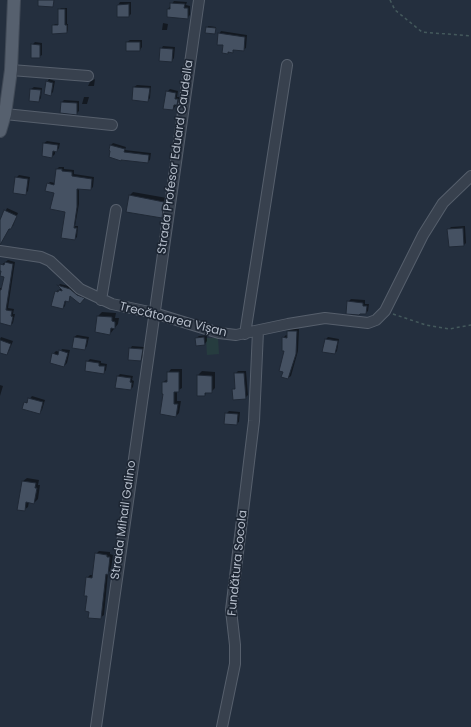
<!DOCTYPE html>
<meta charset="utf-8">
<style>
body{margin:0}
canvas{display:block;background:#242f3e}
</style>
<canvas width="471" height="727"></canvas>
<script>
const g = document.querySelector('canvas').getContext('2d');
g.lineJoin = 'round';
function paint(path, color) { g.fillStyle = color; g.fill(path, 'evenodd'); }
const toPath = rows => new Path2D(rows.map(r => 'M' + r).join(''));
function trace(path, color, width, dash) { g.strokeStyle = color; g.lineWidth = width; g.lineCap = dash ? 'butt' : 'round'; g.setLineDash(dash || []); g.stroke(path); }
function write(font, color, halo, rows, align = 'center') {
  g.font = font + ' Poppins,sans-serif'; g.lineWidth = 3.5; g.setLineDash([]); g.textBaseline = 'middle'; g.strokeStyle = halo; g.fillStyle = color; for (const [text, x, y, turn = 0] of rows) {
    g.save(); g.translate(x, y); g.rotate((+turn || 0) * Math.PI / 180); g.textAlign = isNaN(turn) ? turn : align; if (halo) g.strokeText(text, 0, 0); g.fillText(text, 0, 0); g.restore();
  }
}
paint(toPath([
 [206,338,218,338,219,354,207,355]
]), '#263c3f');
paint(toPath([
 [174,1,187,2,186,5,190,6,190,15,187,18,168,9],
 [120,2,131,2,131,14,129,16,118,16,118,5],
 [61,8,67,8,67,24,68,24,68,30,67,32,53,26,55,24,59,24,59,10],
 [163,23,168,24,167,30,162,30],
 [208,26,216,27,215,32,206,32],
 [221,31,247,35,246,48,243,50,235,49,228,53,219,34],
 [130,40,142,40,142,47,140,50,127,42],
 [35,42,42,43,42,55,39,57,32,45],
 [163,46,175,47,174,58,172,61,161,49],
 [49,79,55,81,53,92,50,95,47,82],
 [95,79,94,86,88,86,90,82],
 [137,85,151,86,150,98,148,101,134,87],
 [34,87,42,88,41,98,39,101,30,100,31,89],
 [170,89,178,91,177,97,180,97,179,102,173,109,167,92],
 [84,97,89,97,87,104,82,104],
 [64,100,79,101,79,111,76,114,61,112,62,102],
 [47,141,60,143,59,148,57,151,55,150,55,154,52,157,44,143],
 [113,143,126,147,125,150,151,153,150,160,147,162,110,150,111,145],
 [59,167,64,167,64,169,74,170,74,174,94,177,93,187,91,189,79,188,79,204,75,226,78,226,77,237,75,239,66,211,56,192,48,184,50,182,55,183,57,169],
 [19,175,30,177,28,191,25,194,16,178],
 [133,192,167,198,165,213,161,217,129,196],
 [7,208,18,213,13,226,10,228,1,241,0,241,0,222],
 [465,226,466,243,464,245,448,230,451,227],
 [8,260,15,262,8,308,14,309,13,314,15,314,13,323,11,325,0,322,0,288,3,288,6,276,1,265],
 [60,284,73,287,86,296,82,300,71,295,68,300,66,300,65,306,63,308,55,292,62,288,59,285],
 [351,299,365,300,365,304,369,304,368,311,366,313,348,302],
 [102,312,116,313,115,318,119,318,118,324,110,334,96,331,98,316],
 [290,329,299,329,298,351,291,376,288,378,283,338,286,335,288,336,288,331],
 [77,335,89,337,87,346,85,349,74,337],
 [207,335,207,341,205,344,196,338,199,336],
 [1,337,13,341,9,351,7,354,0,352,0,339],
 [328,337,339,339,337,351,335,353,326,339],
 [132,346,144,347,143,358,141,360,130,349],
 [62,349,70,350,67,363,64,366,53,354,56,351,60,352],
 [90,359,101,361,101,363,107,364,106,370,104,373,87,362],
 [171,369,182,369,182,388,177,391,177,401,181,401,179,413,176,416,164,393,163,382,168,379,168,373],
 [202,371,215,372,215,388,211,392,207,392,205,395,198,395,198,375],
 [238,371,246,371,248,395,245,398,233,390,236,387,235,374],
 [120,374,133,376,132,380,134,381,133,387,131,389,118,376],
 [0,385,3,386,0,396],
 [32,396,45,400,42,410,39,413,25,403,28,401],
 [229,411,240,412,239,422,236,424,226,414],
 [27,478,39,480,38,485,40,485,38,499,34,503,29,502,28,507,24,510,18,509,23,481],
 [99,551,110,552,110,554,113,555,111,570,108,573,104,615,100,618,88,595,87,578,90,575,93,575,96,554]
]), '#0007');
const building = toPath([
 [38,0,54,0,53,7,38,6,38,0],
 [170,3,185,4,184,8,188,8,188,19,167,17,167,9,170,9,170,3],
 [129,4,129,17,117,17,117,5,129,4],
 [58,9,65,9,65,25,67,25,67,33,52,34,52,25,58,25,58,9],
 [206,27,216,28,215,34,205,33,206,27],
 [218,33,245,37,244,51,233,50,233,53,228,52,228,54,222,53,223,45,217,45,218,33],
 [126,42,140,42,140,51,126,51,126,42],
 [31,44,40,45,40,58,31,58,31,44],
 [160,48,173,49,172,62,159,61,160,48],
 [46,81,53,83,51,96,44,94,46,81],
 [133,87,150,88,148,102,132,100,133,87],
 [30,89,41,90,39,102,29,101,30,89],
 [166,91,176,93,175,99,178,99,177,105,174,105,173,110,163,109,166,91],
 [61,102,77,103,77,115,60,113,61,102],
 [43,143,58,145,57,152,53,151,52,158,42,156,43,143],
 [110,145,125,149,124,152,149,155,148,163,121,160,121,161,109,157,110,151,109,150,110,145],
 [56,169,62,169,62,171,72,172,72,176,92,179,91,190,77,189,77,207,74,228,77,228,75,240,61,238,65,212,50,209,54,193,45,191,47,183,54,185,56,169],
 [15,177,28,179,26,195,13,193,15,177],
 [129,195,164,202,162,218,126,212,129,195],
 [4,210,17,216,11,229,9,229,0,245,0,220,4,210],
 [463,228,464,246,449,247,447,229,463,228],
 [5,262,13,264,6,310,12,311,11,316,13,317,11,326,0,323,0,290,1,290,4,277,0,276,1,271,0,271,0,264,4,265,5,262],
 [57,285,70,289,77,295,85,298,80,304,70,296,69,302,65,301,63,309,51,306,55,291,58,292,59,290,62,291,62,290,57,285],
 [347,301,363,303,363,306,367,306,366,314,360,314,359,315,346,314,347,301],
 [97,316,112,317,112,321,115,322,115,329,111,328,110,335,95,332,97,316],
 [287,331,297,331,296,354,288,379,281,377,283,372,279,371,284,351,282,351,282,337,287,338,287,331],
 [74,337,87,339,85,350,72,348,74,337],
 [204,337,205,345,196,346,195,338,204,337],
 [325,339,338,341,335,354,322,352,325,339],
 [0,340,11,344,7,355,0,353,0,340],
 [129,348,143,349,141,361,128,360,129,348],
 [59,350,68,353,64,367,50,363,52,353,58,355,59,350],
 [86,361,99,363,99,366,105,366,104,374,85,371,86,361],
 [167,372,179,372,179,392,174,392,174,404,178,404,176,417,160,414,163,394,162,394,162,382,167,382,167,372],
 [234,373,244,373,246,399,233,400,232,389,235,389,234,373],
 [197,375,212,376,212,393,205,393,205,396,197,396,197,375],
 [117,376,131,378,130,382,132,383,131,390,115,388,117,376],
 [28,398,43,402,40,414,22,409,24,402,27,403,28,398],
 [225,413,238,414,237,425,224,424,225,413],
 [22,481,36,483,35,488,37,488,34,504,26,502,25,511,17,510,22,481],
 [95,553,107,555,107,557,110,557,108,575,106,574,101,619,88,618,89,612,85,611,87,596,84,596,86,577,92,578,95,553]
]);
paint(building, '#455162');
trace(building, '#1f2835', 1);
const minor = toPath([
 [11,70,88,76],
 [5,114,112,125],
 [0,251,41,257,50,261,80,289,112,304,154,313,219,333,236,335,288,324,325,318,368,323,376,320,385,311,423,235,443,203,471,176],
 [101,300,116,210],
 [245,334,287,65],
 [96,727,199,0],
 [222,727,235,664,235,645,231,610,254,421,258,331]
]);
const major = toPath([
 [0,131,5,114,11,70,14,0]
]);
trace(minor, '#565f6c', 12);
trace(major, '#414a57', 14);
trace(toPath([
 [390,0,395,10,422,32,471,36],
 [393,314,426,325,449,329,471,325]
]), '#44595c', 1.5, [3, 3]);
trace(minor, '#38414e', 10);
trace(major, '#56606e', 12);
write('12px', '#b4bcc9', '#1d2633', [
 ["Strada Profesor Eduard Caudella",176,157,-82],
 ["Trecătoarea Vișan",173,320,14],
 ["Strada Mihail Galino",124,520,-82],
 ["Fundătura Socola",238,563,-84]
]);
</script>
